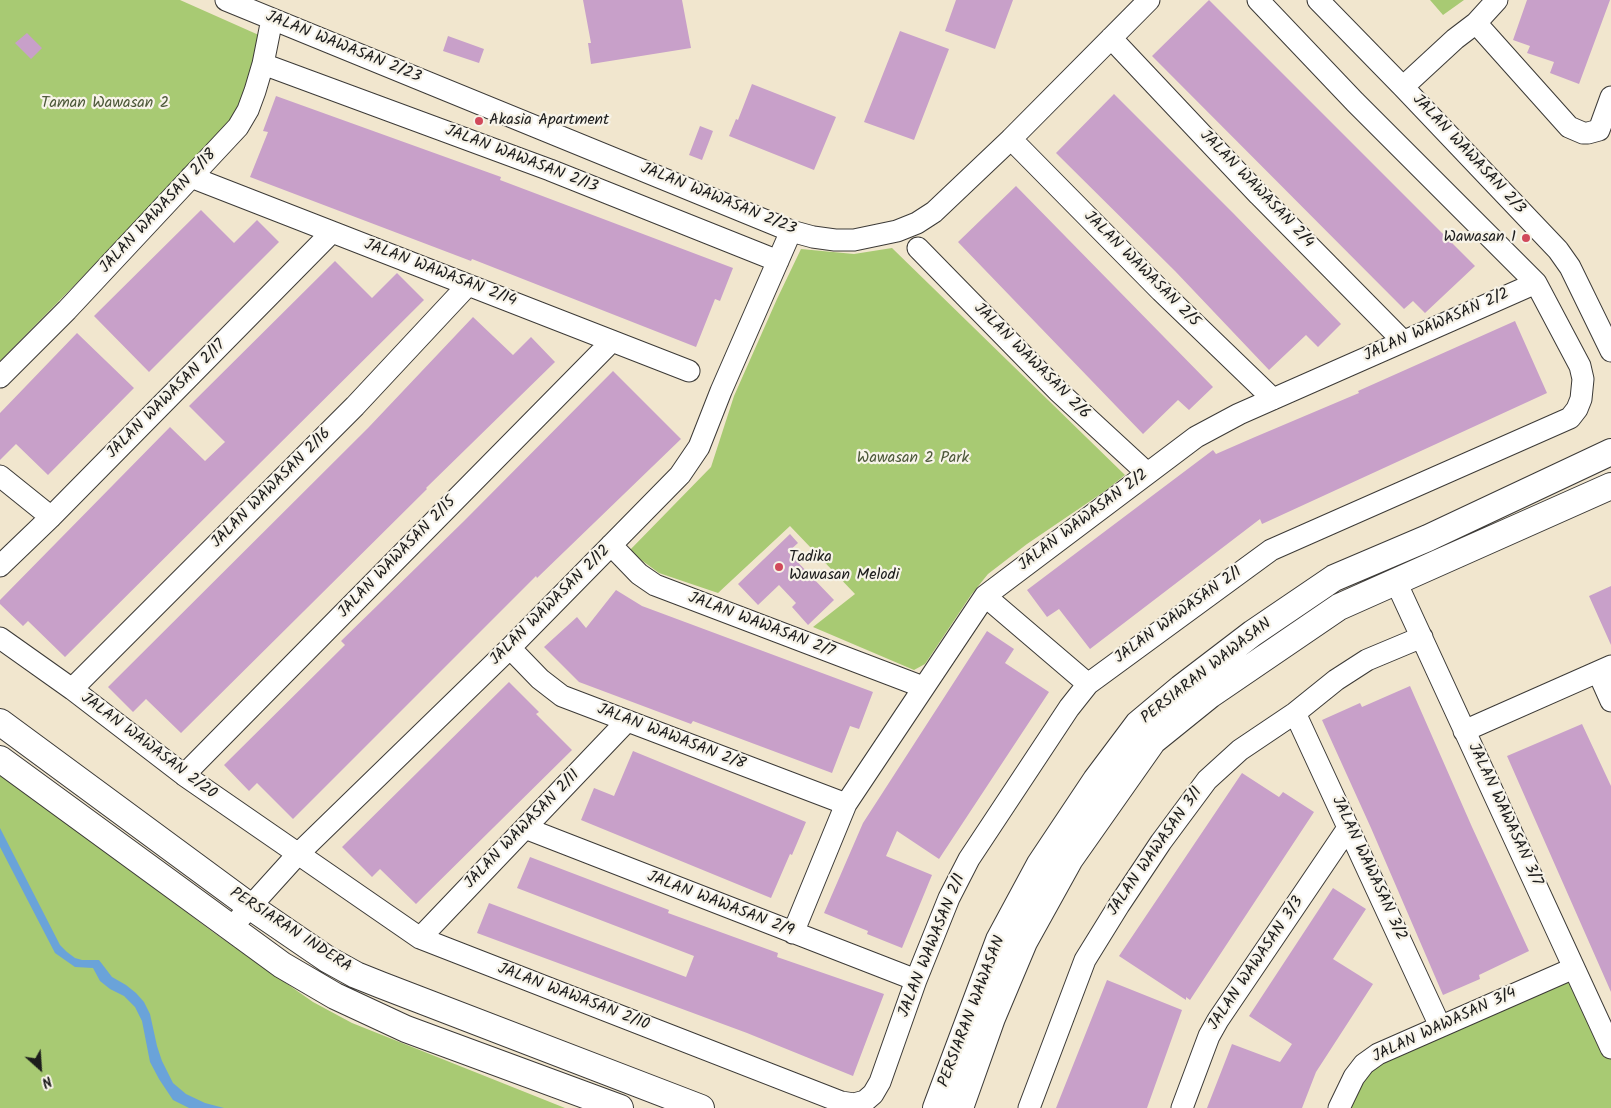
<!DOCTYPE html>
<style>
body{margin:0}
#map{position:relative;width:1611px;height:1108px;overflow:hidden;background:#f1e6ce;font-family:Kalam,sans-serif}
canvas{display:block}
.north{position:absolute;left:15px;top:1043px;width:50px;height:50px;-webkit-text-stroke:4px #f7f3e8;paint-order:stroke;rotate:154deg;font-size:14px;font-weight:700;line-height:20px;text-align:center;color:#1c1c1c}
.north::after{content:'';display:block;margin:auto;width:18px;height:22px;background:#1c1c1c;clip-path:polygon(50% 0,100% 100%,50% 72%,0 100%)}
</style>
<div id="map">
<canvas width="1611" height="1108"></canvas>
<div class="north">N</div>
</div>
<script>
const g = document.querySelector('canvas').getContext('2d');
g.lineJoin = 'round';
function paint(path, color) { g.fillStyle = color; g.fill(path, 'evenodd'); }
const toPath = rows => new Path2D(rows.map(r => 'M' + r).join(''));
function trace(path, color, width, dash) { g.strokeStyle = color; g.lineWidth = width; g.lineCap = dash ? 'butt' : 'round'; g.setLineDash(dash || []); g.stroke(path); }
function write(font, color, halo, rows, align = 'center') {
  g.font = font + ' Kalam,sans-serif'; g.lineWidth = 4.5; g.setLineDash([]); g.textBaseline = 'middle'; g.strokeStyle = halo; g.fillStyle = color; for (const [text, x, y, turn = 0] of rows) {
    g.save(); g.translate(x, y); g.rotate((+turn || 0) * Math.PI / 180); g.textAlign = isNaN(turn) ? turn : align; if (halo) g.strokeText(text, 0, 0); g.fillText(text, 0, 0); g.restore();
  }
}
paint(toPath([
 [0,0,180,0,261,36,259,53,233,124,0,361],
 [1430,0,1464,0,1443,15],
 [892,248,1125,475,1105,491,1027,544,988,574,971,595,925,664,914,670,813,627,855,594,790,526,718,593,659,573,629,551,711,467,734,396,777,299,801,249,854,254],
 [0,773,213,932,313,1002,352,1023,565,1108,0,1108],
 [1574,968,1611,1051,1611,1108,1339,1108,1354,1077]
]), '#a8ca73');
paint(toPath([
 [0,828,60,945,67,952,75,958,82,960,99,960,112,977,126,985,136,993,144,1002,150,1014,157,1046,162,1061,173,1083,186,1094,205,1103,224,1108,189,1108,173,1100,159,1079,150,1062,142,1021,135,1007,124,996,110,989,100,981,93,968,75,967,55,953,0,847]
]), '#6aa3d9');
paint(toPath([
 [583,0,682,0,691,48,591,64,588,43,591,43],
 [956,0,1013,0,995,49,945,31],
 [1209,0,1475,266,1425,313,1413,301,1404,309,1152,56],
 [1527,0,1610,0,1579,84,1550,73,1554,62,1527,53,1530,46,1513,40],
 [900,31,949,49,914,140,864,122],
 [27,33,42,48,31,59,15,43],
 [448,36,484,49,479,63,443,51],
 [752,84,836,117,814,170,729,136,736,119,738,120],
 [1114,94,1234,214,1341,324,1318,347,1306,335,1269,370,1175,271,1056,153],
 [276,96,501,177,500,180,733,268,720,301,715,299,696,347,472,259,471,261,250,177,268,132,263,131],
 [700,126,713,131,702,160,689,155],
 [1016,186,1213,387,1189,410,1178,400,1143,434,958,242],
 [201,210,234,243,257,220,279,242,149,372,94,316],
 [335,261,372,298,397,273,424,300,65,657,28,621,23,626,0,604,0,600,170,427,205,461,225,442,189,406],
 [473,317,513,355,531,337,555,362,426,488,427,489,181,733,146,699,133,712,108,687,368,428],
 [1515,321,1547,393,1262,524,1260,519,1090,649,1059,609,1047,617,1027,590,1213,450,1216,454,1255,437,1359,393,1358,391],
 [77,333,134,388,48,475,16,444,0,460,0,413],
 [613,371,681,439,537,578,536,576,293,819,257,783,249,791,224,765,345,645,341,641,464,521],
 [790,534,798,543,788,552,834,600,808,625,792,607,796,603,779,585,758,605,738,584],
 [1611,586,1611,645,1589,596],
 [616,590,642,606,873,692,859,729,850,726,832,773,693,721,691,724,579,682,544,647,577,617,586,628],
 [987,631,1014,649,1005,663,1049,692,939,859,897,831,886,856,932,875,902,948,867,934,868,931,824,913,863,823],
 [509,682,539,712,536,714,572,750,416,904,380,869,372,877,342,847],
 [1410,686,1472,827,1529,951,1479,975,1480,979,1443,995,1371,828,1322,720,1360,703,1362,707],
 [1582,724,1611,786,1611,992,1507,756],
 [633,751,806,822,792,855,790,854,771,898,581,820,594,788,614,796],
 [1242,773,1279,797,1283,792,1314,812,1190,1000,1186,997,1186,1000,1119,956],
 [530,857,669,910,668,913,778,953,777,957,884,994,853,1076,747,1033,477,933,489,903,686,977,694,956,517,888],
 [1333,888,1366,909,1333,959,1373,984,1316,1072,1302,1108,1207,1108,1232,1044,1280,1062,1292,1044,1249,1016],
 [1107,980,1182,1010,1147,1108,1056,1108]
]), '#c8a0c9');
const minor = toPath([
 [226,0,791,231,813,237,835,240,854,240,897,231,917,223,934,212,1011,139,1149,0],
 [1318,0,1403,87,1558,250,1570,267,1611,351],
 [1476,23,1569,127,1583,133,1588,133,1599,130,1611,97],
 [1111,38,1259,195,1403,341],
 [263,64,550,170,778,261],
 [1403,87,1455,39,1476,23,1497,0],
 [1011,139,1161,291,1273,399],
 [191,177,689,371],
 [918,248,1058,391,1147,473],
 [0,377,67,310,238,127,248,110,255,91,263,64,272,19],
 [0,476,51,517],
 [611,545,639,574,655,585,923,687],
 [0,566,51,517,332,232],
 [1396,582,1611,1048],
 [985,596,1088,684],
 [0,638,72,689,184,775,420,938,841,1102,854,1104,865,1101,873,1094,880,1082,916,980,949,898,969,859,1069,708,1088,684,1271,550,1570,418,1577,409,1581,399,1583,379,1580,366,1536,283,1355,102,1258,0],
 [510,648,540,679,562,696,846,804],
 [1598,672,1611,701],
 [72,689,355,406,468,285],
 [1295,713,1440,1026],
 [1464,731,1611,666],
 [184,775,612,341],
 [525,828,916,980],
 [231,928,297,855,510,648,680,475,699,447,721,391,791,231],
 [793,933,846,804,985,596,1196,437,1239,414,1536,283],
 [420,938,627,721],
 [1029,1108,1085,960,1119,905,1161,842,1207,780,1240,750,1295,713,1336,680,1367,660,1422,637],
 [1182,1108,1209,1036,1218,1020,1348,828],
 [1339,1108,1354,1077,1364,1064,1378,1054,1574,968]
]);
const major = toPath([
 [0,722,251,907,327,959,356,975,381,985,701,1108],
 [0,759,282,965,335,996,406,1029,620,1108],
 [936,1108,999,940,1040,864,1096,780,1138,724,1181,688,1253,633,1334,578,1428,538,1611,452],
 [960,1108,992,1018,1024,942,1070,859,1153,741,1210,695,1339,607,1611,486]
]);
trace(minor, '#3c3a37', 23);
trace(major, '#3c3a37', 28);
trace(minor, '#fff', 21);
trace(major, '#fff', 26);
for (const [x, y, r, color] of [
 [479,121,5,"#d1495b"],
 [1526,238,5,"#d1495b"],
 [779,567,5,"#d1495b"]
]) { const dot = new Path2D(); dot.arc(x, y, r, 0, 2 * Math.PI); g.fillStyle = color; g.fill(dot); trace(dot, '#f7f3e8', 2); }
write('16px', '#1c1c1c', '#f7f3e8', [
 ["JALAN WAWASAN 2/23",343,48,22],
 ["JALAN WAWASAN 2/3",1468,155,47],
 ["JALAN WAWASAN 2/13",521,160,21],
 ["JALAN WAWASAN 2/4",1256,190,46],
 ["JALAN WAWASAN 2/23",718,200,22],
 ["JALAN WAWASAN 2/18",159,212,-47],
 ["JALAN WAWASAN 2/5",1141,270,45],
 ["JALAN WAWASAN 2/14",440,274,21],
 ["JALAN WAWASAN 2/2",1437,326,-24],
 ["JALAN WAWASAN 2/6",1031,362,45],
 ["JALAN WAWASAN 2/17",167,400,-45],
 ["JALAN WAWASAN 2/16",272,489,-45],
 ["JALAN WAWASAN 2/2",1084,521,-37],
 ["JALAN WAWASAN 2/15",398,558,-46],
 ["JALAN WAWASAN 2/12",551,606,-45],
 ["JALAN WAWASAN 2/1",1179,616,-36],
 ["JALAN WAWASAN 2/7",761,626,21],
 ["PERSIARAN WAWASAN",1207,672,-38],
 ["JALAN WAWASAN 2/8",671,738,21],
 ["JALAN WAWASAN 2/20",148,747,37],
 ["JALAN WAWASAN 3/7",1504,815,65],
 ["JALAN WAWASAN 2/11",523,830,-46],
 ["JALAN WAWASAN 3/1",1156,852,-55],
 ["JALAN WAWASAN 3/2",1368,869,65],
 ["JALAN WAWASAN 2/9",720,905,21],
 ["PERSIARAN INDERA",290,931,33],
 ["JALAN WAWASAN 2/1",933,946,-68],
 ["JALAN WAWASAN 3/3",1257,964,-56],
 ["JALAN WAWASAN 2/10",573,998,21],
 ["PERSIARAN WAWASAN",973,1012,-69],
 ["JALAN WAWASAN 3/4",1445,1026,-25]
]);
write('16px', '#4d593a', '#f7f3e8', [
 ["Taman Wawasan 2",105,104],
 ["Wawasan 2 Park",913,459]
]);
write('16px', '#1c1c1c', '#f7f3e8', [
 ["Akasia Apartment",489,121],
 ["Wawasan 1",1516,238,"right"],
 ["Tadika",789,558],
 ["Wawasan Melodi",789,576]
], 'left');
</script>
